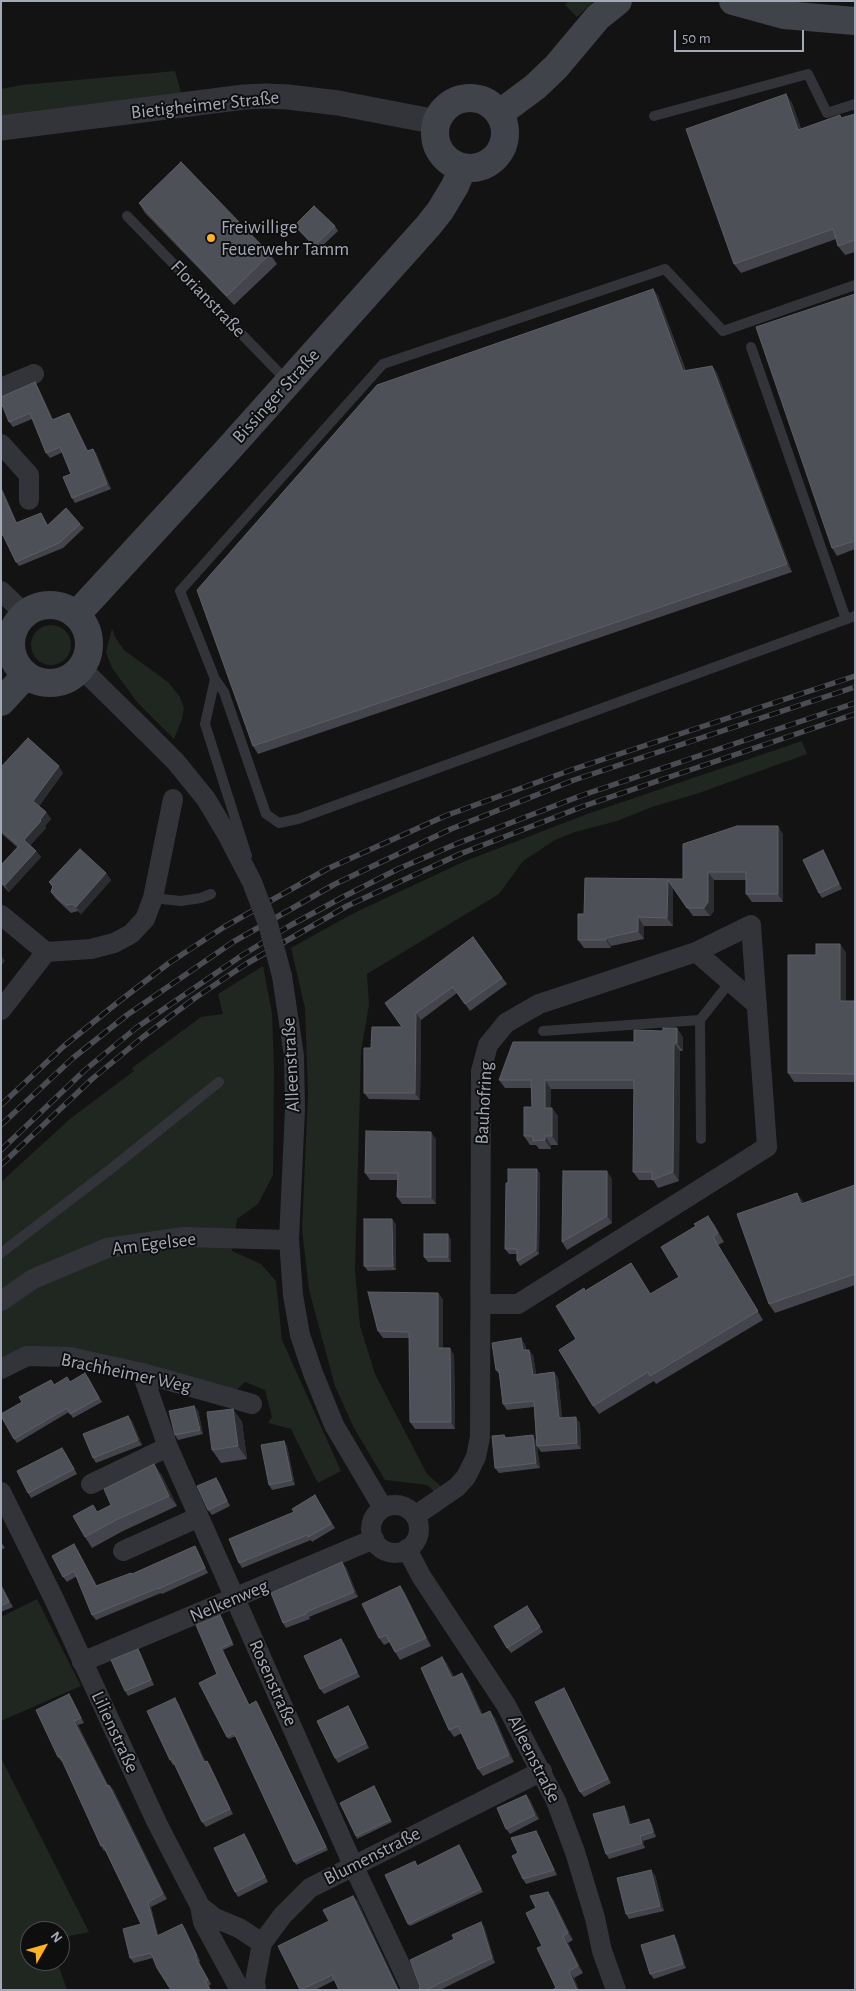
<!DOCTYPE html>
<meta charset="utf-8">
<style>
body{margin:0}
#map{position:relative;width:856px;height:1991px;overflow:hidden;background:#131314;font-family:"Alegreya Sans",sans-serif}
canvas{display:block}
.frame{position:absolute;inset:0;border:2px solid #a3a9b6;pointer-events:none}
.north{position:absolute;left:20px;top:1921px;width:50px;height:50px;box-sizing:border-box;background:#0e0e0f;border:1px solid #4a4c52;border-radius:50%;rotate:52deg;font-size:14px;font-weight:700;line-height:20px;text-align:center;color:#a3a9b6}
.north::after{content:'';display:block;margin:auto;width:18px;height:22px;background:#fcb223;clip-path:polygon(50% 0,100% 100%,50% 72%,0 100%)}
.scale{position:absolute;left:674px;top:30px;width:130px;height:22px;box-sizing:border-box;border:2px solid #a3a9b6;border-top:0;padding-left:6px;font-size:15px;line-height:18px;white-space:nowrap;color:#a3a9b6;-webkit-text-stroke:4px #0e0e0f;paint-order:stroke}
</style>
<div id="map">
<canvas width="856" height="1991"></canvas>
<div class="frame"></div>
<div class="north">N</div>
<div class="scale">50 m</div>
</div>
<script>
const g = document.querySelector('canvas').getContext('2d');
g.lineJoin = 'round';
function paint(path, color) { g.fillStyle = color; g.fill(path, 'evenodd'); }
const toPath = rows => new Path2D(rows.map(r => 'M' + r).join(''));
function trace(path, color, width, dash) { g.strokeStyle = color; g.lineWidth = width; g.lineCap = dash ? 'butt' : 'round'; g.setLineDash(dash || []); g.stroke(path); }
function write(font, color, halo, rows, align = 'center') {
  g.font = font + ' "Alegreya Sans",sans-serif'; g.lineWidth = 4; g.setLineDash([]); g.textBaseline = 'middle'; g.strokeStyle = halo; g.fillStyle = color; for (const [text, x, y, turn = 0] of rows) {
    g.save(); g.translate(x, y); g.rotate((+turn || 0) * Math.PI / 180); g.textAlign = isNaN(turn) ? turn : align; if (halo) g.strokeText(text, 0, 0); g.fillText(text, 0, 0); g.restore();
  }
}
paint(toPath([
 [569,1,594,1,577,17,565,5],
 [175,71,182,96,1,120,1,89,22,85],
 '31 645a20 20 0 1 1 40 0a20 20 0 1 1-40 0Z',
 [112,628,115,637,124,650,168,682,180,697,184,708,182,719,174,739,137,702,112,668,106,652],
 [802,741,807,754,699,793,652,807,617,821,575,832,555,840,523,861,499,894,367,974,369,1005,361,1051,355,1271,360,1326,375,1374,427,1474,444,1489,437,1494,427,1485,385,1480,354,1428,335,1386,309,1290,302,1229,308,1094,305,1008,291,948,352,914,463,862,587,814],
 [263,966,272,1013,274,1069,273,1175,258,1204,237,1219,232,1251,261,1264,276,1281,282,1340,341,1471,318,1483,291,1429,268,1423,272,1417,265,1390,245,1382,234,1392,166,1372,1,1361,1,1182,71,1118,134,1071,132,1068,201,1017,223,1014,218,994],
 [37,1599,81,1686,1,1721,1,1617],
 [1,1758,89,1932,60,1938,60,1931,30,1931,30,1961,57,1961,67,1990,1,1990]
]), '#1f2720');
trace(toPath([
 [654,116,808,74,827,113,855,104],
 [127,216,288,382],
 [855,285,723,331,665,269,383,364,180,591,215,679,224,692,266,814,279,823,298,819,855,616],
 [751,347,846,619],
 [215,679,205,724,247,856],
 [153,898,181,901,201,898,211,894],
 [543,1031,700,1020],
 [701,1139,700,1020,730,982],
 [1,1253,112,1168,219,1082]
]), '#33343a', 10);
trace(toPath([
 [1,388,34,374],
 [1,444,29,475,29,500],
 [1,591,25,614],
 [81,668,145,731],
 [1,915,46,952,1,1010],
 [46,952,91,949,114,943,131,934,145,919,153,898,173,799],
 [696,952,757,1005],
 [282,976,294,1056,295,1109,289,1240,293,1295,300,1335,313,1373,334,1425,383,1508],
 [1,1301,33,1279,107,1248,184,1237,289,1240],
 [1,1369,27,1356,70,1357,142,1373,252,1404],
 [142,1373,168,1447,353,1865,412,1990],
 [91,1484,168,1447],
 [1,1492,54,1599,157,1823,200,1906,215,1918,239,1928,262,1943],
 '371 1529a24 24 0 1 1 48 0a24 24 0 1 1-48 0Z',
 [415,1516,457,1487,466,1477,476,1457,480,1437,481,1071,488,1045,506,1023,539,1004,696,952,751,925,767,1147,518,1304,481,1304],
 [407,1549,421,1576,506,1705,556,1801,575,1852,595,1918,602,1951,616,1990],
 [123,1551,199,1517],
 [82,1662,374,1539],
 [200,1906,203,1922,240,1990],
 [256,1990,255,1981,262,1943,283,1915,310,1888,542,1771]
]), '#33343a', 20);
trace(toPath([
 [1,128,244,97,265,96,288,97,338,103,437,122]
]), '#33343a', 25);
trace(toPath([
 [733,1,784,15,855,21],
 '435 133a35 35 0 1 1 70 0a35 35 0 1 1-70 0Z',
 [500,113,535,87,556,67,598,17,618,1],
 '11 644a39 39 0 1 1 78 0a39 39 0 1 1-78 0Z',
 [76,615,225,453,428,226,440,211,455,186,463,167],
 [1,702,26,675]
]), '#41434a', 28);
const rail = toPath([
 [1,1105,64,1046,117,1003,169,963,224,927,327,869,445,816,571,770,855,676],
 [1,1125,73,1058,127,1015,233,942,335,884,451,829,574,780,855,687],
 [1,1150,85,1070,136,1028,241,956,291,925,343,897,398,869,456,844,580,796,855,703],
 [1,1165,92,1079,143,1037,195,998,246,964,347,906,460,854,584,806,855,714]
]);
trace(rail, '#4a4c53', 5.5);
trace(rail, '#0e0e0f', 4, [11]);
trace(toPath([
 [145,731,176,762,206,799,228,836,252,882,268,924,282,976]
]), '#33343a', 20);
paint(toPath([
 [786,94,792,103,801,129,842,118,855,114,855,252,845,255,838,246,836,239,741,273,734,264],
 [139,203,270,254,277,264,234,305,145,213],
 [295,225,335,226,338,231,318,250,298,230],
 [653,289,658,296,686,371,712,366,717,373,792,572,258,754,253,746],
 [855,294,855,549,837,556,832,548],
 [35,382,38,387,53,420,69,413,72,418,88,451,93,449,96,453,111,489,75,503,72,498,71,474,63,452,50,458,46,453,32,419,13,427,9,422],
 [1,486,17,523,41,513,44,518,48,525,80,524,84,528,63,548,19,566,16,562,4,535,1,537],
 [1,767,63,773,39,806,46,812,51,819,45,826,46,828,30,845,36,851,41,857,9,892,1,884,1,865,17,847,1,833],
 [783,834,783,902,752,902,746,894,746,880,714,880,714,911,710,916,693,916,673,888,673,926,644,926,644,939,611,946,611,948,584,948,578,940,584,914,683,879],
 [823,850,826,855,842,889,822,898,819,893],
 [106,873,111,880,81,914,78,911,71,913,56,899,51,892,53,888,49,882],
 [473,937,507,984,470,1011,457,993,421,1020,420,1100,369,1099,364,1093,371,1048,402,1027],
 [840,944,846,953,846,1001,855,1001,855,1082,794,1082,788,1073],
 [683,1037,683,1051,680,1051,679,1181,658,1188,653,1180,639,1180,633,1172,634,1089,551,1089,551,1108,552,1108,558,1116,558,1145,551,1145,551,1149,539,1149,536,1145,530,1145,524,1136,532,1107,531,1088,505,1088,499,1080,634,1042],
 [436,1139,436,1204,402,1204,397,1197,398,1180,370,1180,365,1173],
 [537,1169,540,1174,539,1254,520,1266,517,1261,517,1254,509,1254,505,1249,508,1183],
 [612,1179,612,1223,567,1250,562,1242],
 [855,1185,855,1285,775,1313,769,1304,803,1201,803,1204],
 [396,1224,396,1270,368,1271,364,1266],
 [714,1224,724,1242,718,1245,763,1320,656,1384,654,1381,599,1414,593,1406,585,1291,631,1263,651,1294,679,1277],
 [451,1239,451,1262,428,1262,424,1257],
 [438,1293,443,1300,443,1348,454,1355,455,1429,415,1429,410,1422,409,1338,383,1338,378,1331],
 [525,1344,526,1350,533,1355,536,1374,554,1372,558,1378,562,1418,580,1423,581,1449,541,1452,537,1446,540,1468,499,1473,495,1468,504,1435,507,1438,536,1440,534,1407,507,1410,503,1404,499,1374,496,1370],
 [88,1377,102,1402,73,1418,69,1412,17,1443,14,1439,55,1385],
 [233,1409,242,1422,247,1459,221,1463,212,1450],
 [198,1410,203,1434,178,1440,175,1435],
 [128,1416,132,1421,142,1445,96,1463,93,1458],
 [284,1441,287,1446,295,1485,272,1490,269,1485],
 [65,1452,77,1474,31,1498,28,1493],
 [161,1474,177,1506,123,1531,92,1548,85,1537,98,1512,111,1505],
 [219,1482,230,1506,212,1515,208,1510],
 [315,1495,335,1528,312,1542,311,1540,242,1568,239,1563,294,1512],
 [1,1542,5,1548,1,1550],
 [195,1546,198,1551,208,1573,162,1594,161,1593,96,1620,92,1615,77,1576,67,1582,63,1577,77,1549,97,1586,132,1574],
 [346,1567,358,1597,309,1617,310,1619,286,1628,283,1623],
 [1,1584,13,1607,1,1612],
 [400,1586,405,1593,431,1646,400,1660,395,1652,390,1642,384,1645,379,1638],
 [530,1611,543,1632,511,1653,507,1648],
 [220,1615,234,1645,223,1650,249,1705,256,1701,258,1704,328,1850,296,1865,236,1736,229,1739,227,1737,217,1674],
 [344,1643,360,1677,324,1694,320,1689],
 [138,1649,141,1654,154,1685,128,1696,125,1691],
 [442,1657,447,1664,454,1677,467,1680,483,1715,495,1718,514,1762,483,1776,478,1769,462,1733,454,1737,449,1730],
 [567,1693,611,1783,584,1797,580,1792],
 [69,1694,72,1699,84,1723,78,1725,108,1785,113,1789,167,1899,151,1907,158,1935,185,1928,200,1961,199,1962,211,1984,209,1986,211,1990,171,1990,153,1958,134,1963,130,1958,141,1924,105,1850,104,1851,101,1846,63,1762,62,1762,58,1757],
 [178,1703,205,1761,207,1761,210,1765,233,1814,206,1827,202,1822,175,1764,173,1765,170,1760],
 [348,1706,351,1711,369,1748,338,1763,335,1758],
 [376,1789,392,1822,357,1839,356,1836],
 [526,1795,530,1800,539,1819,510,1834,506,1829],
 [624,1806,627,1811,631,1825,652,1824,656,1837,643,1841,645,1848,609,1859,606,1854],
 [536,1831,539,1836,557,1875,526,1884,523,1879,518,1853],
 [244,1834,247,1838,268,1882,238,1897,235,1892],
 [459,1845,483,1892,410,1926,408,1924,417,1866],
 [655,1875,664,1911,629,1919,626,1914],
 [553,1899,573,1940,568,1943,583,1973,574,1978,579,1990,552,1990,556,1988,542,1946],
 [357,1900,399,1990,339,1990,335,1980,315,1990,300,1990,329,1921],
 [484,1926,495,1963,440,1990,419,1990],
 [674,1935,677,1940,686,1968,654,1979,650,1974]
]), '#44454c');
paint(toPath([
 [786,94,792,103,805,139,798,130],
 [653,289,658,296,688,379,683,371],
 [712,366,717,373,792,572,787,564],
 [35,382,38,387,56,425,52,420],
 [69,413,72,418,91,456,87,451],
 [93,449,96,453,111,489,107,484],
 [1,486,19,528,16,523,1,489],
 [41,513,44,518,50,531,47,526],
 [59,766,63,773,38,808,33,801],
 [46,812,51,819,45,826,46,828,29,847,24,840],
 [778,826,783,834,783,902,778,894],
 [823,850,826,855,842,889,839,884],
 [36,851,41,857,9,892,5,885],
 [708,872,714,880,714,911,710,916,704,908],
 [106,873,111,880,81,914,76,907],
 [668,880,673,888,673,926,667,918],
 [638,917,644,926,644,939,638,931],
 [606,938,611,946,611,948,606,940],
 [840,944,846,953,846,1010,840,1001],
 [1,957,2,957,5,961,1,966],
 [416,1013,421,1020,420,1100,415,1093],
 [677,1028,683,1037,683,1051,677,1043],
 [674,1043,680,1051,679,1181,673,1172],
 [545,1080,551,1089,551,1116,545,1108],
 [552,1108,558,1116,558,1145,552,1136],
 [431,1132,436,1139,436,1204,431,1197],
 [545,1136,551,1145,551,1149,545,1140],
 [537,1169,540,1174,539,1254,536,1250],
 [607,1171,612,1179,612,1223,607,1216],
 [797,1193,803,1201,807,1213,801,1204],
 [708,1216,714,1224,724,1242,718,1233],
 [392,1219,396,1224,396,1270,393,1266],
 [448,1234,451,1239,451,1262,448,1257],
 [631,1263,637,1271,656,1303,650,1294],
 [438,1293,443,1300,443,1355,438,1348],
 [521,1338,525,1344,527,1356,523,1350],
 [450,1348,454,1355,455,1429,451,1422],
 [529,1350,533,1355,537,1380,533,1375],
 [554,1372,558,1378,563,1424,559,1418],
 [194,1406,198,1410,203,1434,200,1430],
 [233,1409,242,1422,247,1459,238,1446],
 [128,1416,132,1421,142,1445,138,1440],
 [576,1417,580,1423,581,1449,577,1443],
 [533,1435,536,1440,540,1468,536,1463],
 [284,1441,287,1446,295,1485,292,1480],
 [154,1464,161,1474,177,1506,169,1496],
 [216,1478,219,1482,230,1506,227,1501],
 [74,1544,77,1549,100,1591,96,1586],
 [195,1546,198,1551,208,1573,205,1568],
 [342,1562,346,1567,358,1597,354,1592],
 [1,1584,13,1607,9,1602,1,1586],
 [400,1586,405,1593,431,1646,426,1638],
 [220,1615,222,1617,234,1645,232,1643],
 [341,1639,344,1643,360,1677,357,1672],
 [221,1648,223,1650,250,1708,249,1705],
 [138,1649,141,1654,154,1685,151,1680],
 [442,1657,447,1664,457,1685,452,1678],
 [462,1673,467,1680,486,1722,481,1715],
 [564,1688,567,1693,611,1783,608,1779],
 [175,1698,178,1703,208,1766,204,1762],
 [256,1701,258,1704,328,1850,326,1847],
 [348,1706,351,1711,369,1748,366,1743],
 [490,1711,495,1718,514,1762,509,1755],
 [74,1721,78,1725,110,1791,107,1786],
 [207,1761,210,1765,233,1814,230,1809],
 [109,1785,113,1789,167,1899,163,1894],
 [526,1795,530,1800,539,1819,535,1815],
 [624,1806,627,1811,633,1830,629,1825],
 [649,1819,652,1824,656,1837,653,1832],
 [536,1831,539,1836,557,1875,554,1870],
 [244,1834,247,1838,268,1882,265,1877],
 [640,1836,643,1841,645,1848,642,1843],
 [651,1870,655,1875,664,1911,660,1906],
 [548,1892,553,1899,573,1940,568,1933],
 [353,1896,357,1900,399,1990,398,1990],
 [148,1902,151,1907,160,1941,157,1936],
 [481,1922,484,1926,495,1963,492,1958],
 [182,1924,185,1928,200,1961,197,1956],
 [674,1935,677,1940,686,1968,683,1964],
 [563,1936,568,1943,583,1973,578,1966],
 [569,1971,574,1978,579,1990,577,1990]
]), '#2c2d31');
const building = toPath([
 [786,94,798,130,840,115,841,118,855,114,855,240,838,246,833,229,734,264,686,129,786,94],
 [181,162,270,254,227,296,139,203,181,162],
 [314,206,335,226,314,246,295,225,314,206],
 [653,289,683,371,712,366,787,564,253,746,197,590,377,385,653,289],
 [855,294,855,541,832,548,756,327,855,294],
 [35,382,52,420,69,413,87,451,93,449,107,484,72,498,63,477,71,474,60,447,46,453,30,413,9,422,1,402,1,397,35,382],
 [1,489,16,523,41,513,47,526,66,508,80,524,59,543,16,562,1,531,1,489],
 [28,738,59,766,33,801,46,812,40,820,41,821,24,840,36,851,5,885,1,882,1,865,19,846,1,830,1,767,28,738],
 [737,826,778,826,778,894,746,894,746,872,708,872,708,902,704,908,687,908,668,880,667,918,638,917,638,931,606,938,606,940,578,940,578,914,584,914,585,878,683,879,683,844,737,826],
 [80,849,106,873,76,907,73,904,66,905,51,892,53,886,49,882,80,849],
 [823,850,839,884,819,893,803,860,823,850],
 [473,937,502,978,465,1004,453,987,416,1013,415,1093,364,1093,364,1048,371,1048,372,1027,402,1027,385,1003,473,937],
 [816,944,840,944,840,1001,855,1001,855,1074,788,1073,788,955,816,955,816,944],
 [663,1028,677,1028,677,1043,674,1043,673,1172,652,1180,652,1172,633,1172,634,1080,545,1080,545,1108,552,1108,552,1136,545,1136,545,1140,533,1141,533,1136,524,1136,524,1107,532,1107,531,1080,499,1080,513,1042,634,1042,634,1030,663,1031,663,1028],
 [366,1131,431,1132,431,1197,397,1197,398,1173,365,1173,366,1131],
 [508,1169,537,1169,536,1250,517,1261,517,1249,505,1249,506,1183,508,1183,508,1169],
 [563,1171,607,1171,607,1216,562,1242,563,1171],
 [855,1185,855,1274,769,1304,737,1214,797,1193,801,1204,855,1185],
 [708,1216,718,1233,713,1237,758,1311,650,1376,648,1372,593,1406,559,1350,576,1339,556,1306,584,1288,585,1291,631,1263,650,1294,679,1277,661,1247,696,1226,694,1224,708,1216],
 [364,1219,392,1219,393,1266,364,1266,364,1219],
 [424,1234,448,1234,448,1257,424,1257,424,1234],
 [368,1292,438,1293,438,1348,450,1348,451,1422,410,1422,409,1332,378,1331,368,1292],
 [521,1338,523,1350,529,1350,533,1375,554,1372,559,1418,576,1417,577,1443,537,1446,534,1401,503,1404,499,1370,496,1370,492,1343,521,1338],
 [85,1373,99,1398,70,1414,67,1408,14,1439,1,1416,1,1414,22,1402,19,1397,51,1380,54,1385,67,1377,70,1382,85,1373],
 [194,1406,200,1430,175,1435,169,1411,194,1406],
 [233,1409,238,1446,212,1450,207,1412,233,1409],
 [128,1416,138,1440,93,1458,83,1434,128,1416],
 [504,1435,505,1438,533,1435,536,1463,495,1468,492,1436,504,1435],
 [284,1441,292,1480,269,1485,261,1445,284,1441],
 [62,1448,74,1469,28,1493,17,1471,62,1448],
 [154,1464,169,1496,116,1520,85,1537,73,1516,93,1505,97,1512,111,1505,104,1489,154,1464],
 [216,1478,227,1501,208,1510,197,1486,216,1478],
 [315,1495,331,1524,308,1537,307,1535,239,1563,229,1539,294,1512,292,1509,315,1495],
 [74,1544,96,1586,131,1573,132,1574,195,1546,205,1568,158,1589,158,1588,92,1615,74,1571,63,1577,52,1556,74,1544],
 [342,1562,354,1592,306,1612,306,1614,283,1623,271,1593,342,1562],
 [1,1586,9,1602,1,1606,1,1586],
 [400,1586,426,1638,395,1652,386,1635,379,1638,362,1604,400,1586],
 [527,1606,540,1627,507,1648,494,1626,527,1606],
 [220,1615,232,1643,221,1648,249,1705,256,1701,326,1847,294,1862,234,1733,227,1737,199,1683,217,1674,196,1625,220,1615],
 [341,1639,357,1672,320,1689,304,1656,341,1639],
 [138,1649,151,1680,125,1691,111,1660,138,1649],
 [442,1657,452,1678,462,1673,481,1715,490,1711,509,1755,478,1769,458,1726,449,1730,421,1668,442,1657],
 [564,1688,608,1779,580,1792,535,1702,564,1688],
 [69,1694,81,1718,74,1721,107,1786,109,1785,163,1894,148,1902,157,1936,182,1924,197,1956,195,1957,208,1980,205,1981,210,1990,171,1990,157,1968,151,1953,130,1958,123,1929,141,1924,103,1845,101,1846,60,1756,58,1757,36,1710,69,1694],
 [175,1698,204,1762,207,1761,230,1809,202,1822,172,1759,170,1760,147,1711,175,1698],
 [348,1706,366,1743,335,1758,317,1721,348,1706],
 [374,1786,390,1820,356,1836,340,1803,374,1786],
 [526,1795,535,1815,506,1829,497,1808,526,1795],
 [624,1806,629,1825,649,1819,653,1832,640,1836,642,1843,606,1854,593,1814,624,1806],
 [536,1831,554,1870,523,1879,512,1856,518,1853,511,1838,536,1831],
 [244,1834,265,1877,235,1892,214,1848,244,1834],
 [459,1845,481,1889,408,1924,385,1875,415,1861,417,1866,459,1845],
 [651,1870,660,1906,626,1914,617,1878,651,1870],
 [548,1892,568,1933,563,1936,578,1966,569,1971,577,1990,552,1990,556,1988,537,1948,542,1946,526,1913,536,1908,530,1896,548,1892],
 [353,1896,398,1990,339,1990,332,1975,300,1990,278,1946,329,1921,323,1910,353,1896],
 [481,1922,492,1958,426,1990,419,1990,420,1986,410,1960,454,1939,452,1935,481,1922],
 [674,1935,683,1964,650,1974,641,1945,674,1935]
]);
paint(building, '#4e5057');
trace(building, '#5c5e66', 1);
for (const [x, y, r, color] of [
 [211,238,5,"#fcb223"]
]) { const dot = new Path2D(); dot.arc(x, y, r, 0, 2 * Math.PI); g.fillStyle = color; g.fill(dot); trace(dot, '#0e0e0f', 2); }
write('19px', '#a3a9b6', '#0e0e0f', [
 ["Bietigheimer Straße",205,105,-6],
 ["Florianstraße",208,299,46],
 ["Bissinger Straße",276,396,-48],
 ["Alleenstraße",291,1065,-93],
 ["Bauhofring",484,1103,-87],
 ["Am Egelsee",154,1244,-7],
 ["Brachheimer Weg",126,1373,12],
 ["Nelkenweg",229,1601,-23],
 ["Rosenstraße",273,1683,66],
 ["Lilienstraße",115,1732,65],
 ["Alleenstraße",534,1759,63],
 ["Blumenstraße",372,1856,-27]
]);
write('19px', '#a3a9b6', '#0e0e0f', [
 ["Freiwillige",221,227],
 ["Feuerwehr Tamm",221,249]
], 'left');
</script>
